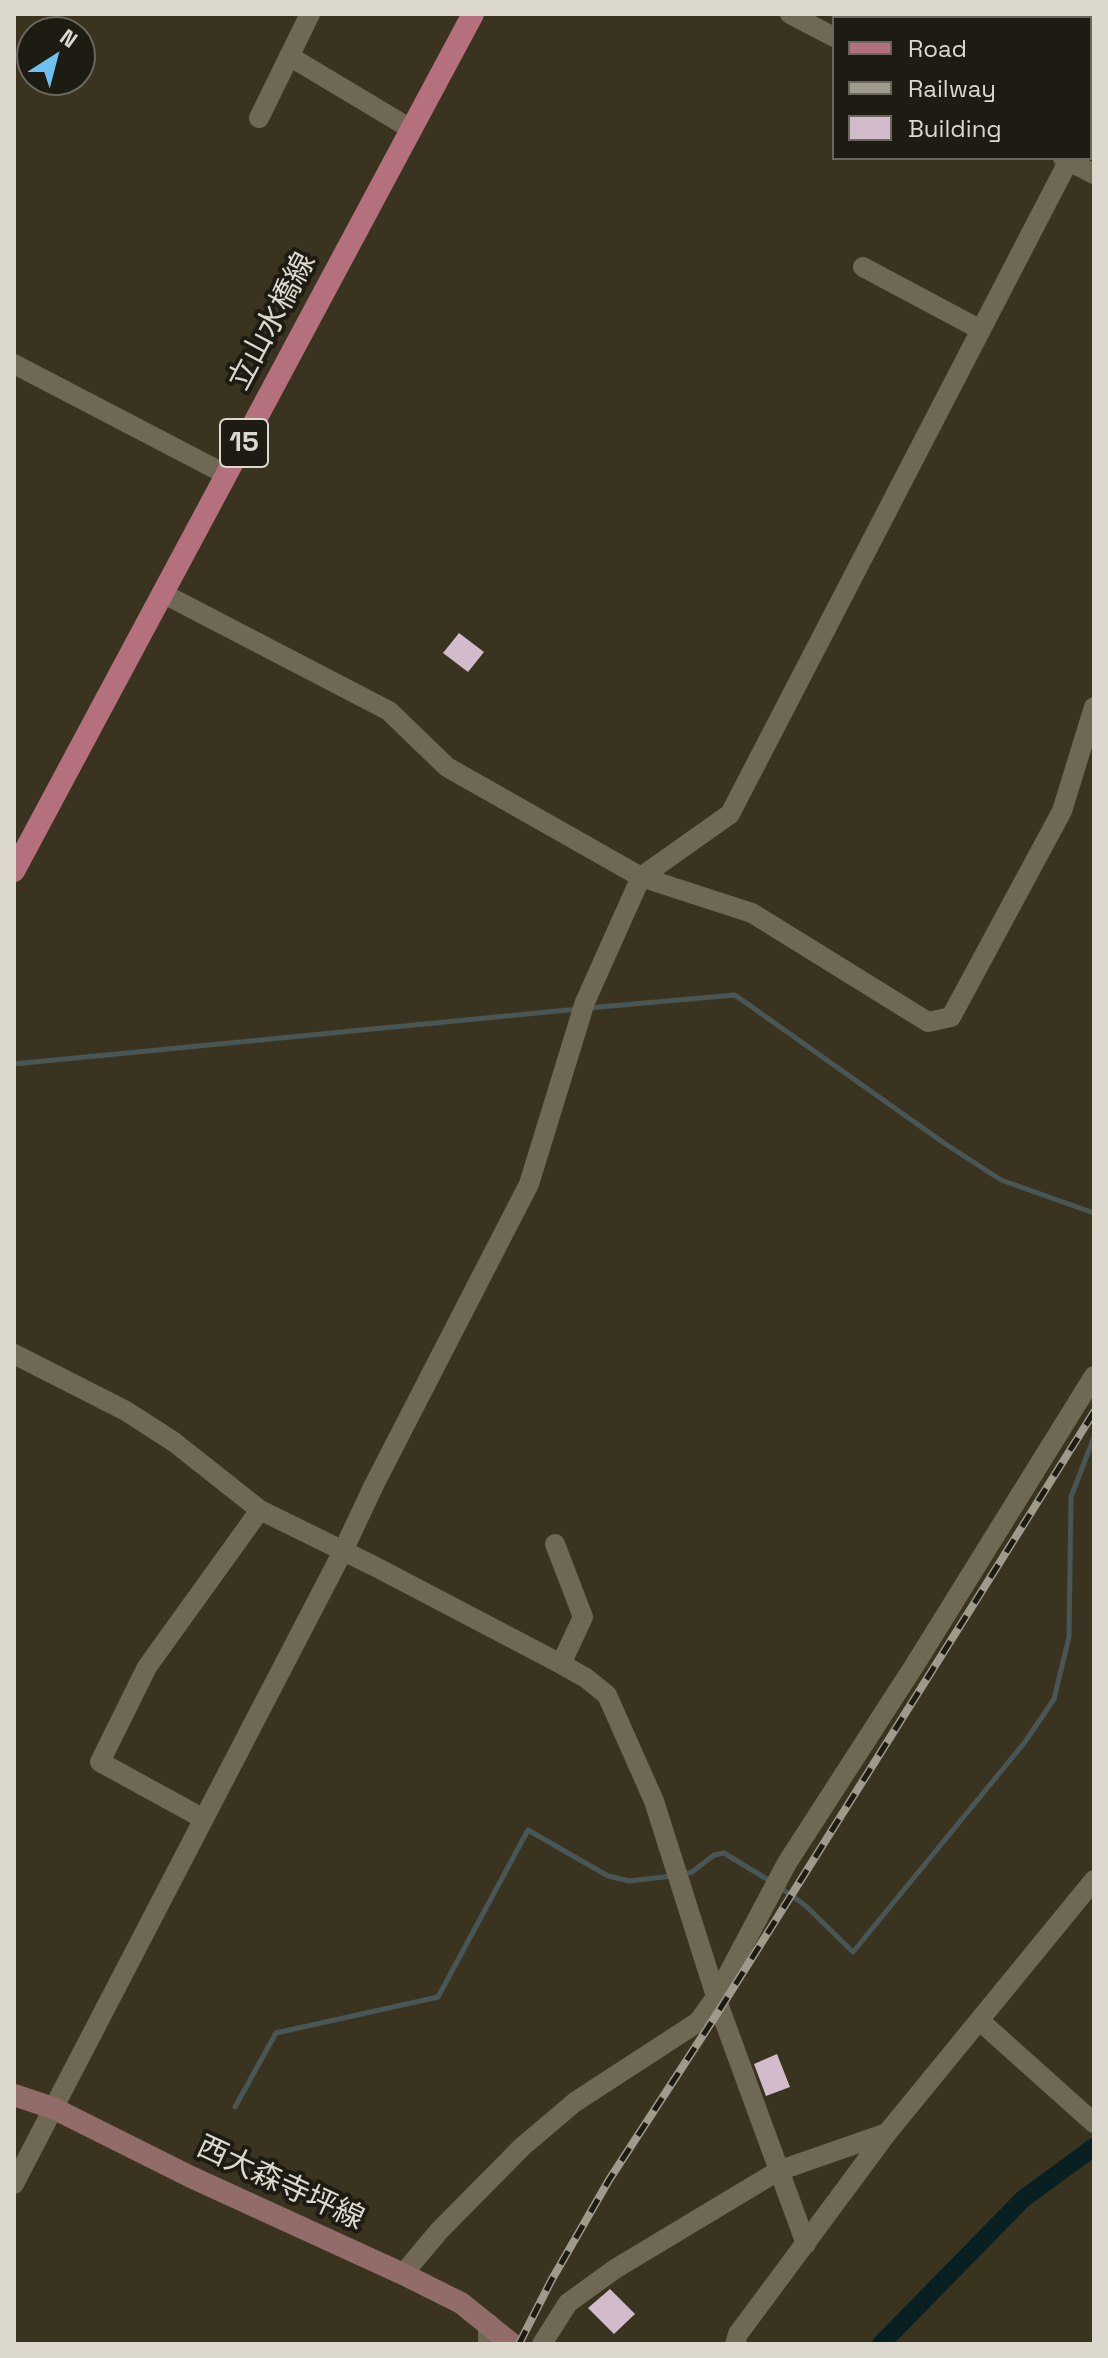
<!DOCTYPE html>
<meta charset="utf-8">
<style>
body{margin:0}
#map{position:relative;width:1108px;height:2358px;overflow:hidden;background:#3a3320;font-family:"Space Grotesk",sans-serif}
canvas{display:block}
.frame{position:absolute;inset:0;border:16px solid #dcd8cd;pointer-events:none}
.legend{position:absolute;left:832px;top:16px;width:260px;height:144px;box-sizing:border-box;background:#1e1b13;border:2px solid #6a675d;margin:0;padding:10px 14px;list-style:none;font-size:24px;color:#dcd8cd}
.legend li{display:flex;align-items:center;gap:16px;height:40px}
.legend b{width:40px;border:2px solid #6a675d}
.north{position:absolute;left:16px;top:16px;width:80px;height:80px;box-sizing:border-box;background:#1e1b13;border:2px solid #6a675d;border-radius:50%;rotate:36deg;font-size:22px;font-weight:700;line-height:32px;text-align:center;color:#dcd8cd}
.north::after{content:'';display:block;margin:auto;width:28px;height:36px;background:#6ec2f3;clip-path:polygon(50% 0,100% 100%,50% 72%,0 100%)}
</style>
<div id="map">
<canvas width="1108" height="2358"></canvas>
<div class="frame"></div>
<ul class="legend">
<li><b style="height:10px;background:#b5707e"></b>Road</li>
<li><b style="height:10px;background:#9f9a8c"></b>Railway</li>
<li><b style="height:22px;background:#d2bccb"></b>Building</li>
</ul>
<div class="north">N</div>
</div>
<script>
const g = document.querySelector('canvas').getContext('2d');
g.lineJoin = 'round';
const toPath = rows => new Path2D(rows.map(r => 'M' + r).join(''));
function trace(path, color, width, dash) { g.strokeStyle = color; g.lineWidth = width; g.lineCap = dash ? 'butt' : 'round'; g.setLineDash(dash || []); g.stroke(path); }
function paint(path, color) { g.fillStyle = color; g.fill(path, 'evenodd'); }
function write(font, color, halo, rows, align = 'center') {
  g.font = font + ' "Space Grotesk","Noto Sans JP",sans-serif'; g.lineWidth = 8; g.setLineDash([]); g.textBaseline = 'middle'; g.strokeStyle = halo; g.fillStyle = color; for (const [text, x, y, turn = 0] of rows) {
    g.save(); g.translate(x, y); g.rotate((+turn || 0) * Math.PI / 180); g.textAlign = isNaN(turn) ? turn : align; if (halo) g.strokeText(text, 0, 0); g.fillText(text, 0, 0); g.restore();
  }
}
trace(toPath([
 [588,1008,735,995,944,1143,1001,1180,1094,1213],
 [14,1064,578,1009],
 [682,1875,692,1872,714,1855,724,1853,770,1881],
 [778,1886,806,1906,853,1952,1025,1742,1054,1699,1069,1637,1071,1497,1094,1437],
 [235,2107,276,2033,438,1997,528,1830,608,1876,629,1881,672,1876]
]), '#485756', 5);
trace(toPath([
 [881,2344,1023,2199,1094,2147]
]), '#092023', 18);
paint(toPath([
 [459,633,484,652,468,672,443,653],
 [777,2054,790,2087,766,2096,754,2064],
 [610,2289,635,2314,614,2334,588,2308]
]), '#d2bccb');
trace(toPath([
 [790,14,834,37],
 [289,56,411,129],
 [259,118,310,14],
 [1090,119,1094,112],
 [1063,158,1094,174],
 [863,267,981,330],
 [14,364,227,475],
 [164,594,389,711,447,767,641,877,752,913,928,1022,951,1017,1062,811,1094,707],
 [14,1354,126,1411,174,1442,260,1510,376,1567,561,1664,586,1678,607,1695,654,1801,720,2009,806,2244],
 [555,1544,583,1617,561,1664],
 [204,1819,100,1762,147,1667,260,1510],
 [980,2021,1094,2123],
 [14,2184,343,1551,374,1485,529,1184,585,1002,641,877,730,814,1070,158],
 [403,2274,439,2231,522,2147,575,2102,698,2022,716,1997,787,1863,916,1663,1094,1376],
 [488,2323,488,2344],
 [542,2344,568,2303,615,2269,778,2171,887,2133],
 [735,2344,738,2334,887,2133,1094,1880]
]), '#6f6854', 20);
trace(toPath([
 [14,2095,53,2108,191,2177,403,2274,461,2303,512,2344]
]), '#926c69', 22);
trace(toPath([
 [14,871,473,14]
]), '#b5707e', 22);
const rail = toPath([
 [519,2344,551,2281,609,2180,720,2009,1094,1412]
]);
trace(rail, '#9f9a8c', 8);
trace(rail, '#1e1b13', 5, [15]);
for (const [x, y, w] of [
 [244,443,48]
]) { const box = new Path2D(); box.roundRect(x - w / 2, y - 24, w, 48, 6); g.fillStyle = '#1e1b13'; g.fill(box); trace(box, '#dcd8cd', 2); }
write('bold 28px', '#dcd8cd', null, [
 ["15",244,443]
]);
write('30px', '#dcd8cd', '#1e1b13', [
 ["立山水橋線",273,322,-62],
 ["西大森寺坪線",280,2184,25]
]);
</script>
